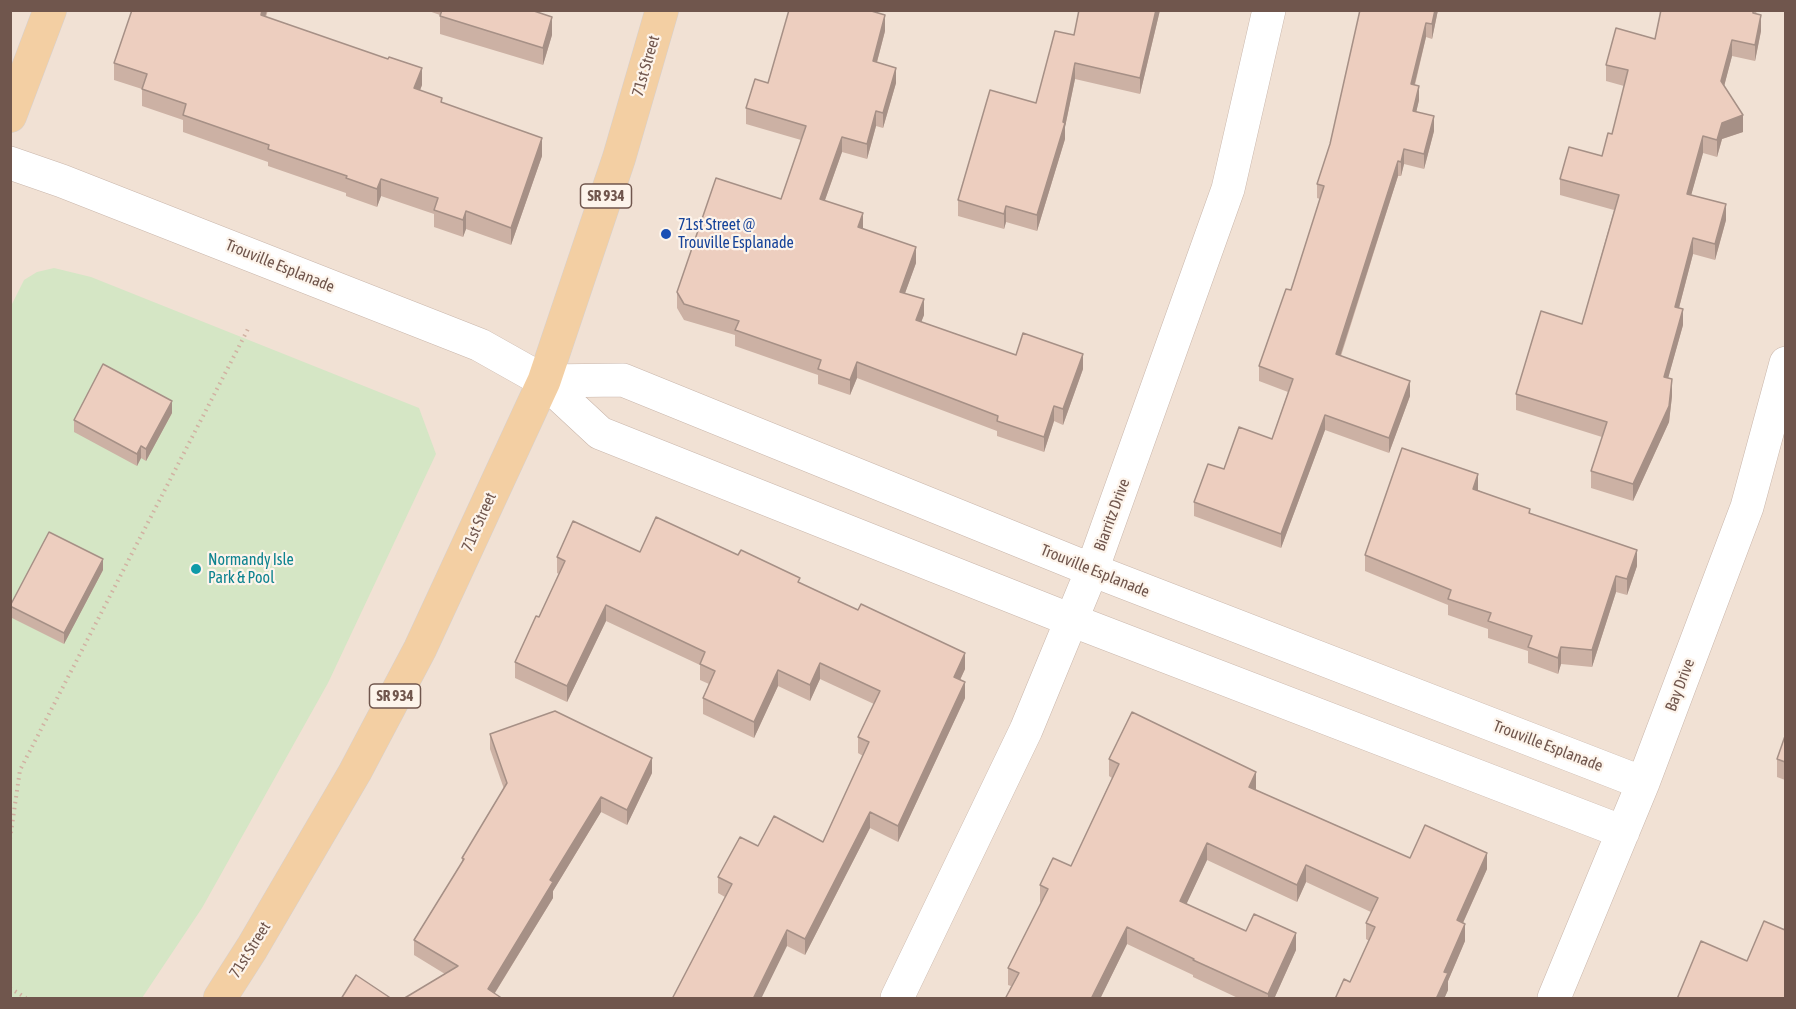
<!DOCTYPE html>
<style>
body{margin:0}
#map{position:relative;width:1796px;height:1009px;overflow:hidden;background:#faf0e5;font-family:"Asap Condensed",sans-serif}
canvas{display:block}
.frame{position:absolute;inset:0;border:12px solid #70564d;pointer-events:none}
</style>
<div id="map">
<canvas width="1796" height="1009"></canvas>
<div class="frame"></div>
</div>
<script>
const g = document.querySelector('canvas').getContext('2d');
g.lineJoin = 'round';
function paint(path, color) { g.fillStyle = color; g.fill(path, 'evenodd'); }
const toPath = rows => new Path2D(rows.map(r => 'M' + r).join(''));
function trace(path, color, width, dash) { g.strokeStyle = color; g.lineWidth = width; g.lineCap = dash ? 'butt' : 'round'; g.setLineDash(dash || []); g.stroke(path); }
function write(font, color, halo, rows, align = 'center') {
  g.font = font + ' "Asap Condensed",sans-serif'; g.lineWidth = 4.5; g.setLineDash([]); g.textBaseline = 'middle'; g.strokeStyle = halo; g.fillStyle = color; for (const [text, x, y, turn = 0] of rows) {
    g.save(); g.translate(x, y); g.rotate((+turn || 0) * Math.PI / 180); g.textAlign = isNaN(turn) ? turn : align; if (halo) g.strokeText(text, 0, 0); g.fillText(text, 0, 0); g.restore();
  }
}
paint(toPath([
 [11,11,1785,11,1785,998,11,998]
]), '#f1e1d4');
paint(toPath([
 [54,268,91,277,419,408,436,454,328,683,202,908,142,998,11,998,11,306,24,280,37,272]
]), '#d5e6c5');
const minor = toPath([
 [10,163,62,181,480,345,544,381,600,433,1071,620,1623,832],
 [544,381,623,380,1092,570,1643,783],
 [897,998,1026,730,1092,570,1228,189,1269,10],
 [1554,998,1643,783,1747,507,1786,363]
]);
const major = toPath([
 [10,116,50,10],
 [220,998,252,948,355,772,420,649,544,381,619,158,662,10]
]);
trace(minor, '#cab7ac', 34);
trace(major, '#d7d0cd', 34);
trace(toPath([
 [10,839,20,770,248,329],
 [10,988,26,998]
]), '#d1b1a2', 4, [1.5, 4.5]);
trace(minor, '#fff', 33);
trace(major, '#f3cfa3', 33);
paint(toPath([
 [132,10,268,10,266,17,422,85,420,90,542,156,511,245,466,229,463,237,434,227,434,214,381,196,377,207,346,196,346,193,268,166,268,162,183,132,183,120,142,106,142,89,114,80,114,63],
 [426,10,531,10,552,35,543,65,440,34,440,15],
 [1160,10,1140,94,1075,79,1065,127,1065,139,1037,231,1006,222,1004,229,958,216,958,200,1036,103,1074,35],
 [1360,10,1438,10,1432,39,1426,37,1415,85,1419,100,1416,112,1434,131,1424,169,1404,164,1401,176,1398,176,1341,356,1410,396,1389,453,1325,430,1281,548,1194,516,1194,502,1224,469,1272,439,1288,392,1259,381,1259,366,1291,290,1320,199,1317,198,1317,184,1330,144],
 [1661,10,1757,10,1756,14,1761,31,1755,61,1732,56,1724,86,1743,132,1722,139,1717,157,1703,153,1691,195,1726,220,1715,260,1693,254,1679,308,1683,325,1668,378,1672,396,1669,422,1633,501,1591,488,1591,471,1602,437,1516,410,1516,394,1582,324,1614,210,1560,195,1560,179,1602,156,1612,134,1624,86,1606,81,1606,65,1655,39],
 [885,31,877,62,896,83,883,128,876,126,867,159,842,152,825,200,863,229,916,263,905,293,924,315,921,322,1016,355,1083,369,1063,425,1054,421,1044,452,997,436,997,431,857,378,850,395,818,384,818,375,735,346,735,335,684,320,677,308,677,292,781,199,801,140,746,124,746,108,768,83],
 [172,413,146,461,141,458,137,466,74,432,74,420],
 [1478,490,1530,514,1637,566,1627,595,1616,592,1592,667,1561,664,1558,674,1528,663,1528,651,1488,638,1488,629,1448,615,1448,605,1365,571,1365,555],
 [640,552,800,583,965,669,960,680,965,698,898,842,870,828,805,955,787,946,677,991,725,897,718,893,718,877,758,846,823,842,863,756,858,753,858,737,874,704,820,679,810,701,778,686,754,738,703,714,703,698,709,684,700,680,700,665,606,621,567,702,515,678,515,662,539,617,559,574,557,573,557,557],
 [103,570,64,644,10,617,10,606],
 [490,734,652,773,627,825,601,812,553,891,553,898,495,993,445,974,414,955,414,940,462,862,462,858,504,789,490,749],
 [1785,736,1785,780,1777,777,1777,759],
 [1109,759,1256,789,1256,790,1410,858,1487,869,1463,923,1465,941,1448,981,1448,990,1444,999,1335,999,1350,982,1369,941,1366,939,1366,923,1371,912,1306,882,1297,902,1207,860,1186,904,1246,931,1296,950,1274,999,1240,999,1193,977,1193,975,1127,944,1100,999,1005,999,1011,986,1008,985,1008,968,1041,903,1040,902,1040,885,1071,866,1112,778,1109,776]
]), '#ccb1a4');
paint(toPath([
 [262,10,267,10,261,32,261,15],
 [1156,10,1160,10,1140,94,1140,78],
 [1435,10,1438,10,1432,39,1432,24],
 [885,15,885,31,873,77,873,61],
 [1761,15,1761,31,1755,61,1755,45],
 [552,17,552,35,543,65,543,48],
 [1426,23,1426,37,1411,99,1411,84],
 [1732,40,1732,56,1721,98,1721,81],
 [1075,63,1075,79,1065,127,1065,139,1037,231,1037,215,1063,122],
 [422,68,422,85,414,105,414,88],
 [896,68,896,83,883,128,883,113],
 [1419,86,1419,100,1413,126,1413,111],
 [876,111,876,126,867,159,867,144],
 [1743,115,1743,132,1722,139,1717,157,1717,140,1722,123],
 [1434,116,1434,131,1424,169,1424,154],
 [1703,136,1703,153,1687,210,1687,194],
 [842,137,842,152,820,214,820,199],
 [542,138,542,156,511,245,511,228],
 [1404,149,1404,164,1401,176,1401,162],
 [1398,161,1398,176,1336,369,1336,354],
 [381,179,381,196,377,207,377,189],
 [1726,204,1726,220,1715,260,1715,244],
 [1006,206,1006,222,1004,229,1004,214],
 [466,211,466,229,463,237,463,220],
 [863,213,863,229,858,227],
 [1693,238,1693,254,1675,323,1675,307],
 [916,247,916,263,900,307,900,292],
 [924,299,924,315,916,335,916,320],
 [1683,309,1683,325,1664,393,1664,377],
 [1083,354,1083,369,1063,425,1063,409],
 [857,362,857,378,850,395,850,380],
 [1672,379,1672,396,1669,422,1633,501,1633,484],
 [1410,381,1410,396,1389,453,1389,438],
 [172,401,172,413,146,461,146,449],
 [1054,406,1054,421,1044,452,1044,437],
 [1325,415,1325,430,1281,548,1281,534],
 [141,446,141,458,137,466,137,454],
 [1478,474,1478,490,1473,505,1473,489],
 [1637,550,1637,566,1627,595,1627,579],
 [103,559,103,570,64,644,64,633],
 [1616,576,1616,592,1592,667,1592,650],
 [606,605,606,621,567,702,567,686],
 [1561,647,1561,664,1558,674,1558,658],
 [965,653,965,669,954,693,954,677],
 [820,663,820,679,810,701,810,685],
 [778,670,778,686,754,738,754,722],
 [965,682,965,698,898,842,898,826],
 [652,758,652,773,627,825,627,810],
 [1256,772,1256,789,1249,804,1249,787],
 [601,797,601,812,553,891,553,898,491,999,488,989,550,880],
 [870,812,870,828,805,955,805,939],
 [1207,843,1207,860,1180,918,1180,901],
 [1487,853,1487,869,1457,936,1457,920],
 [1306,865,1306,882,1297,902,1297,885],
 [1465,924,1465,941,1448,981,1448,990,1444,999,1436,999,1444,972],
 [1127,927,1127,944,1100,999,1091,999],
 [787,930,787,946,761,999,753,999],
 [1296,933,1296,950,1274,999,1268,999,1268,994]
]), '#a69086');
const building = toPath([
 [132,10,262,10,261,15,388,59,389,57,422,68,414,88,442,98,441,102,542,138,511,228,466,211,463,220,434,210,438,198,381,179,377,189,346,178,347,176,268,149,269,145,183,115,186,104,142,89,147,74,114,63,132,10],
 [442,10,531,10,552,17,543,48,440,16,442,10],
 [789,10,868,10,885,15,873,61,896,68,883,113,876,111,867,144,842,137,820,199,863,213,858,227,916,247,900,292,924,299,916,320,1016,355,1023,333,1083,354,1063,409,1054,406,1044,437,997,421,998,416,857,362,850,380,818,369,821,360,735,330,739,321,684,304,677,292,716,178,781,199,806,126,746,108,755,79,768,83,789,10],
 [1079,10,1156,10,1140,78,1075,63,1063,122,1065,123,1037,215,1006,206,1004,214,958,200,990,90,1036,103,1055,31,1074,35,1079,10],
 [1360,10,1435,10,1432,24,1426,23,1411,84,1419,86,1413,111,1434,116,1424,154,1404,149,1401,162,1398,161,1336,354,1410,381,1389,438,1325,415,1281,534,1194,502,1208,464,1224,469,1239,427,1272,439,1293,379,1259,366,1286,289,1291,290,1324,186,1317,184,1330,144,1360,10],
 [1661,10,1753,10,1753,13,1761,15,1755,45,1732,40,1721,81,1743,115,1722,123,1717,140,1703,136,1687,194,1726,204,1715,244,1693,238,1675,307,1683,309,1664,377,1672,379,1669,406,1633,484,1591,471,1607,422,1516,394,1541,311,1582,324,1619,195,1560,179,1569,147,1602,156,1608,133,1612,134,1628,70,1606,65,1616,28,1655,39,1661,10],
 [103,364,172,401,146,449,141,446,137,454,74,420,103,364],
 [1402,448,1478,474,1473,489,1530,509,1529,513,1637,550,1627,579,1616,576,1592,650,1561,647,1558,658,1528,647,1532,636,1488,621,1491,613,1448,599,1451,590,1365,555,1402,448],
 [656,517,738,555,741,550,800,578,798,582,858,610,861,604,965,653,954,677,965,682,898,826,870,812,805,939,787,930,753,999,672,999,732,884,718,877,740,837,758,846,774,816,823,842,869,742,858,737,880,691,820,663,810,685,778,670,754,722,703,698,715,671,700,664,705,652,606,605,567,686,515,662,536,616,539,617,565,561,557,557,573,521,640,552,656,517],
 [49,532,103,559,64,633,10,606,49,532],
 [555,711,652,758,627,810,601,797,550,880,553,882,488,989,503,999,403,999,458,966,414,940,464,859,462,858,507,783,490,734,555,711],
 [1132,712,1256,772,1249,787,1410,858,1425,825,1487,853,1457,920,1465,924,1444,972,1448,973,1436,999,1335,999,1344,979,1350,982,1375,927,1366,923,1378,898,1306,865,1297,885,1207,843,1180,901,1246,931,1254,914,1296,933,1268,994,1193,960,1194,959,1127,927,1091,999,1005,999,1019,973,1008,968,1048,889,1040,885,1053,858,1071,866,1119,764,1109,759,1132,712],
 [1785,736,1785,762,1777,759,1785,736],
 [1764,921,1785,930,1785,999,1677,999,1701,941,1747,961,1764,921],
 [356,975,392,999,341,999,356,975]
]);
paint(building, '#edcebf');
trace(building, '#a69086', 1.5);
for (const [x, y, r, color] of [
 [666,234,6,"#1a4fb4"],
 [196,569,6,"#0f9aa8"]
]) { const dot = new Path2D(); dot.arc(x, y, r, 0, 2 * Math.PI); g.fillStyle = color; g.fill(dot); trace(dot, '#fdf4eb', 2); }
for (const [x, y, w] of [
 [606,196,51],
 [395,696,51]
]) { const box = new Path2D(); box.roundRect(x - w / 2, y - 12, w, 24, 4.5); g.fillStyle = '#fdf4eb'; g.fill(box); trace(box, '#70564d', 1.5); }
write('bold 15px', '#70564d', null, [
 ["SR 934",606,196],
 ["SR 934",395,696]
]);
write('16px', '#70564d', '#fdf4eb', [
 ["71st Street",646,66,-74],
 ["Trouville Esplanade",280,266,22],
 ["Biarritz Drive",1112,515,-70],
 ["71st Street",479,522,-66],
 ["Trouville Esplanade",1095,571,22],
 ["Bay Drive",1680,685,-69],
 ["Trouville Esplanade",1548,746,21],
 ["71st Street",250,950,-58]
]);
write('16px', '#164399', '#fdf4eb', [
 ["71st Street @",678,225],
 ["Trouville Esplanade",678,243]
], 'left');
write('16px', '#0d838f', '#fdf4eb', [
 ["Normandy Isle",208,560],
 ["Park & Pool",208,578]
], 'left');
</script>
